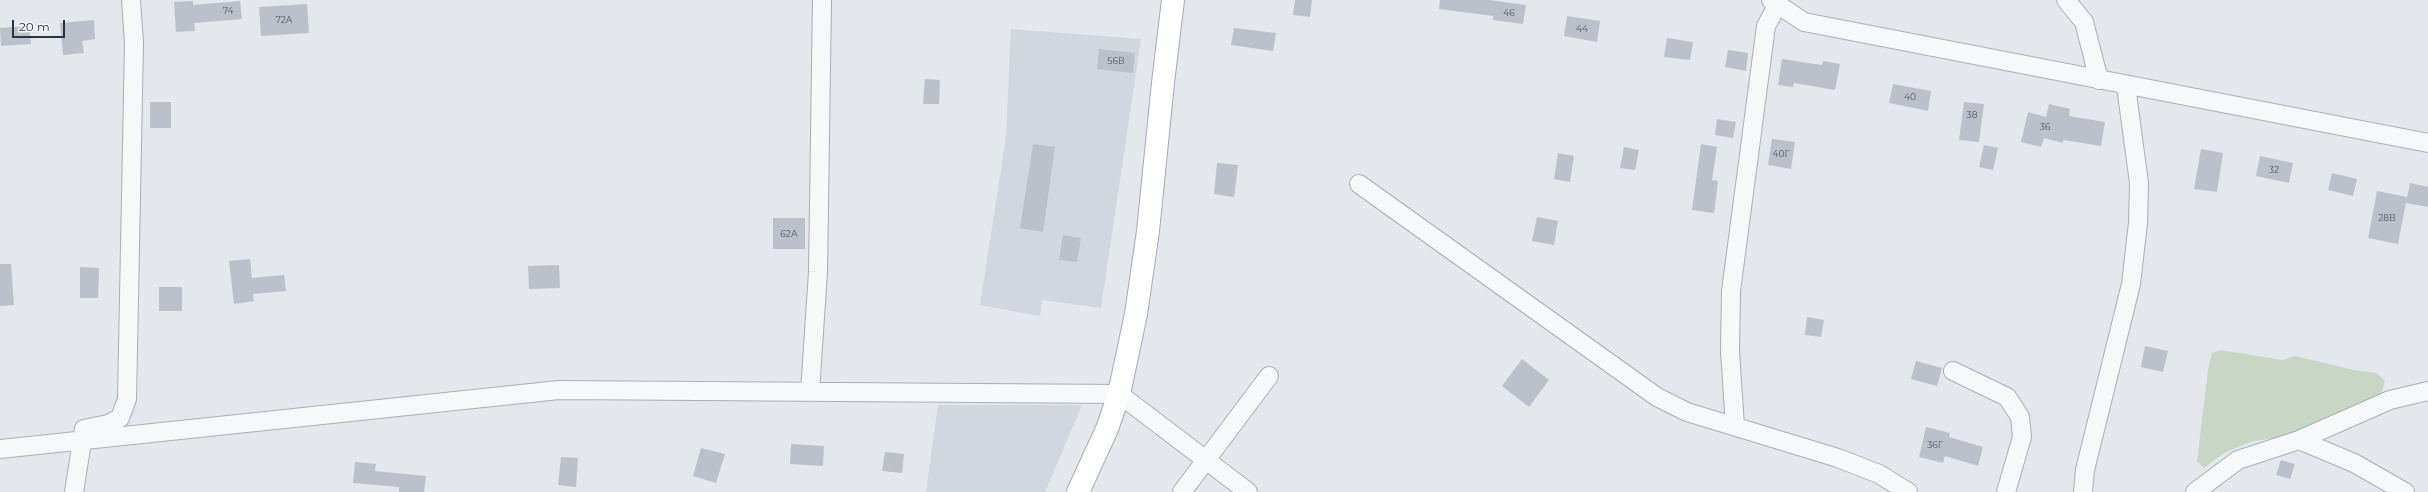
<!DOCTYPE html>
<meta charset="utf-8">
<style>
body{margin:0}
#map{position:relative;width:2428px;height:492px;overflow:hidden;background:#e4e7ec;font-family:Montserrat,sans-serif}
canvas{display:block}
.scale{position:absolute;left:12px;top:20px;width:53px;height:18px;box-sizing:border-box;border:2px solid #2b3445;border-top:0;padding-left:5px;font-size:12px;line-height:14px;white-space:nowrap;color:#2b3445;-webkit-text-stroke:3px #f4f6f9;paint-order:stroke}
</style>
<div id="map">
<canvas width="2428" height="492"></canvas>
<div class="scale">20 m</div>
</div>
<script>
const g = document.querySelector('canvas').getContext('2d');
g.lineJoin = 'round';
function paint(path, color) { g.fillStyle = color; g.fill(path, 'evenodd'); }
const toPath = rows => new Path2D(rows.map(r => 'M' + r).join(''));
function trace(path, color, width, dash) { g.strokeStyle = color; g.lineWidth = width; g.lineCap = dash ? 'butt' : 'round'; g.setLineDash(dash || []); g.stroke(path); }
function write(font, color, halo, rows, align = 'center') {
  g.font = font + ' Montserrat,sans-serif'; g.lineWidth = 3; g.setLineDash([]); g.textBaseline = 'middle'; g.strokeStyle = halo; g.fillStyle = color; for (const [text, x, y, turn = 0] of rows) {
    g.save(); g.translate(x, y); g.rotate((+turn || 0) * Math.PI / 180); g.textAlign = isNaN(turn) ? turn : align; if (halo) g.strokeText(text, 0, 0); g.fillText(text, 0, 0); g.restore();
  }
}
paint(toPath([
 [1011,29,1141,39,1101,308,1042,300,1040,316,980,305,1006,137],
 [938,405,1082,405,1045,492,926,492]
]), '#d2d6de');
paint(toPath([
 [2221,350,2282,360,2295,356,2354,370,2377,373,2385,381,2381,394,2286,436,2250,442,2224,453,2204,468,2197,461,2208,370,2212,353]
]), '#c9d6c5');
paint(toPath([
 [1295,0,1312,0,1310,17,1293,15],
 [1440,0,1489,0,1526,5,1523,24,1493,20,1493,16,1439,9],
 [193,1,193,5,240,1,242,19,194,23,195,31,176,32,174,2],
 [307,4,309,33,261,36,259,7],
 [1567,16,1600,21,1597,42,1564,36],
 [94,20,95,39,82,41,84,53,63,55,60,23],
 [29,26,31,44,1,46,0,28],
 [1234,28,1276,33,1273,51,1231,45],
 [1667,38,1693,42,1690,60,1664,57],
 [1099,49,1135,53,1133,73,1097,69],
 [1728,50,1748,53,1746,71,1725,67],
 [1782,59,1822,65,1823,61,1840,64,1835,90,1794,83,1793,87,1778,85],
 [925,79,940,80,939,104,923,104],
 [1893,84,1931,91,1928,111,1889,103],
 [150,102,171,102,171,128,150,128],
 [1964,102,1984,104,1979,142,1959,140],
 [2049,104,2070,109,2069,116,2105,122,2101,146,2063,140,2063,143,2044,138,2041,147,2021,142,2028,112,2046,117],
 [1717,119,1736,122,1733,138,1715,135],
 [1772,139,1795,142,1791,169,1768,165],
 [1033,144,1055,147,1043,232,1020,228],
 [1701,144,1717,147,1712,180,1718,181,1714,213,1692,210],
 [1984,145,1998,148,1993,170,1979,167],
 [1624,147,1639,150,1635,170,1620,168],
 [2201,149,2223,153,2217,192,2194,189],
 [1558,153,1574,156,1570,182,1554,179],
 [2260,156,2293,163,2289,183,2256,176],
 [1217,163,1238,165,1234,197,1214,194],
 [2332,173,2357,179,2353,196,2328,190],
 [2410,183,2428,187,2428,207,2406,203],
 [2377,191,2407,197,2398,244,2368,238],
 [1537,217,1558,221,1554,245,1532,241],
 [773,218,805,218,805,249,773,249],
 [1063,235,1081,238,1077,262,1059,260],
 [250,259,252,278,284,275,286,291,253,294,254,301,234,304,229,261],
 [0,264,11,264,14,305,0,306],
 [559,265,560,288,529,289,528,266],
 [80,267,99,268,98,298,80,298],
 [159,287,182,287,182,311,159,311],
 [1807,317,1824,320,1821,337,1805,335],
 [2145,346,2168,351,2163,372,2141,367],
 [1522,359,1549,380,1529,407,1502,386],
 [1916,361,1942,368,1937,386,1911,379],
 [1926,427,1950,433,1949,437,1983,447,1978,466,1945,456,1943,463,1919,457],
 [791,444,824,446,823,466,790,464],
 [701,448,725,454,716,483,693,476],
 [885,452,904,454,902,473,882,471],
 [561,457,578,458,576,487,558,485],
 [2281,460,2295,464,2290,479,2276,475],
 [355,462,376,464,375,471,426,476,424,492,399,492,399,487,353,483]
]), '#bbc0ca');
const minor = toPath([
 [1771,0,1804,22,2428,143],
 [2066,0,2084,22,2099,80],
 [1359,184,1657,397,1687,412,1838,458,1879,474,1908,492],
 [1953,371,2007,397,2020,417,2022,437,2006,492],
 [810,392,818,272,822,0],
 [1735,426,1730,351,1731,291,1766,26,1777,6],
 [2299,440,2354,463,2405,492],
 [0,449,559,390,1119,394,1248,492],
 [74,492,84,429,108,424,120,418,127,399,134,43,131,0],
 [1182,492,1269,376],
 [2083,492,2085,470,2131,284,2138,223,2139,183,2126,86],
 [2195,492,2238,460,2299,440,2390,400,2428,391]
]);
const major = toPath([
 [1078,492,1107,429,1119,394,1136,314,1148,231,1163,83,1173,0]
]);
trace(minor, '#a9aeb7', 20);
trace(major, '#a3abb8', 24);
trace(minor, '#f7f8fa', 18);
trace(major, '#fff', 22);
write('9px', '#4f5766', null, [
 ["74",228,11],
 ["46",1509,13],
 ["72А",284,20],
 ["44",1582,29],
 ["56В",1116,61],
 ["40",1910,97],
 ["38",1972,115],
 ["36",2045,127],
 ["40Г",1781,154],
 ["32",2274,170],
 ["28В",2387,218],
 ["62А",789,234],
 ["36Г",1935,445]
]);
</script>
